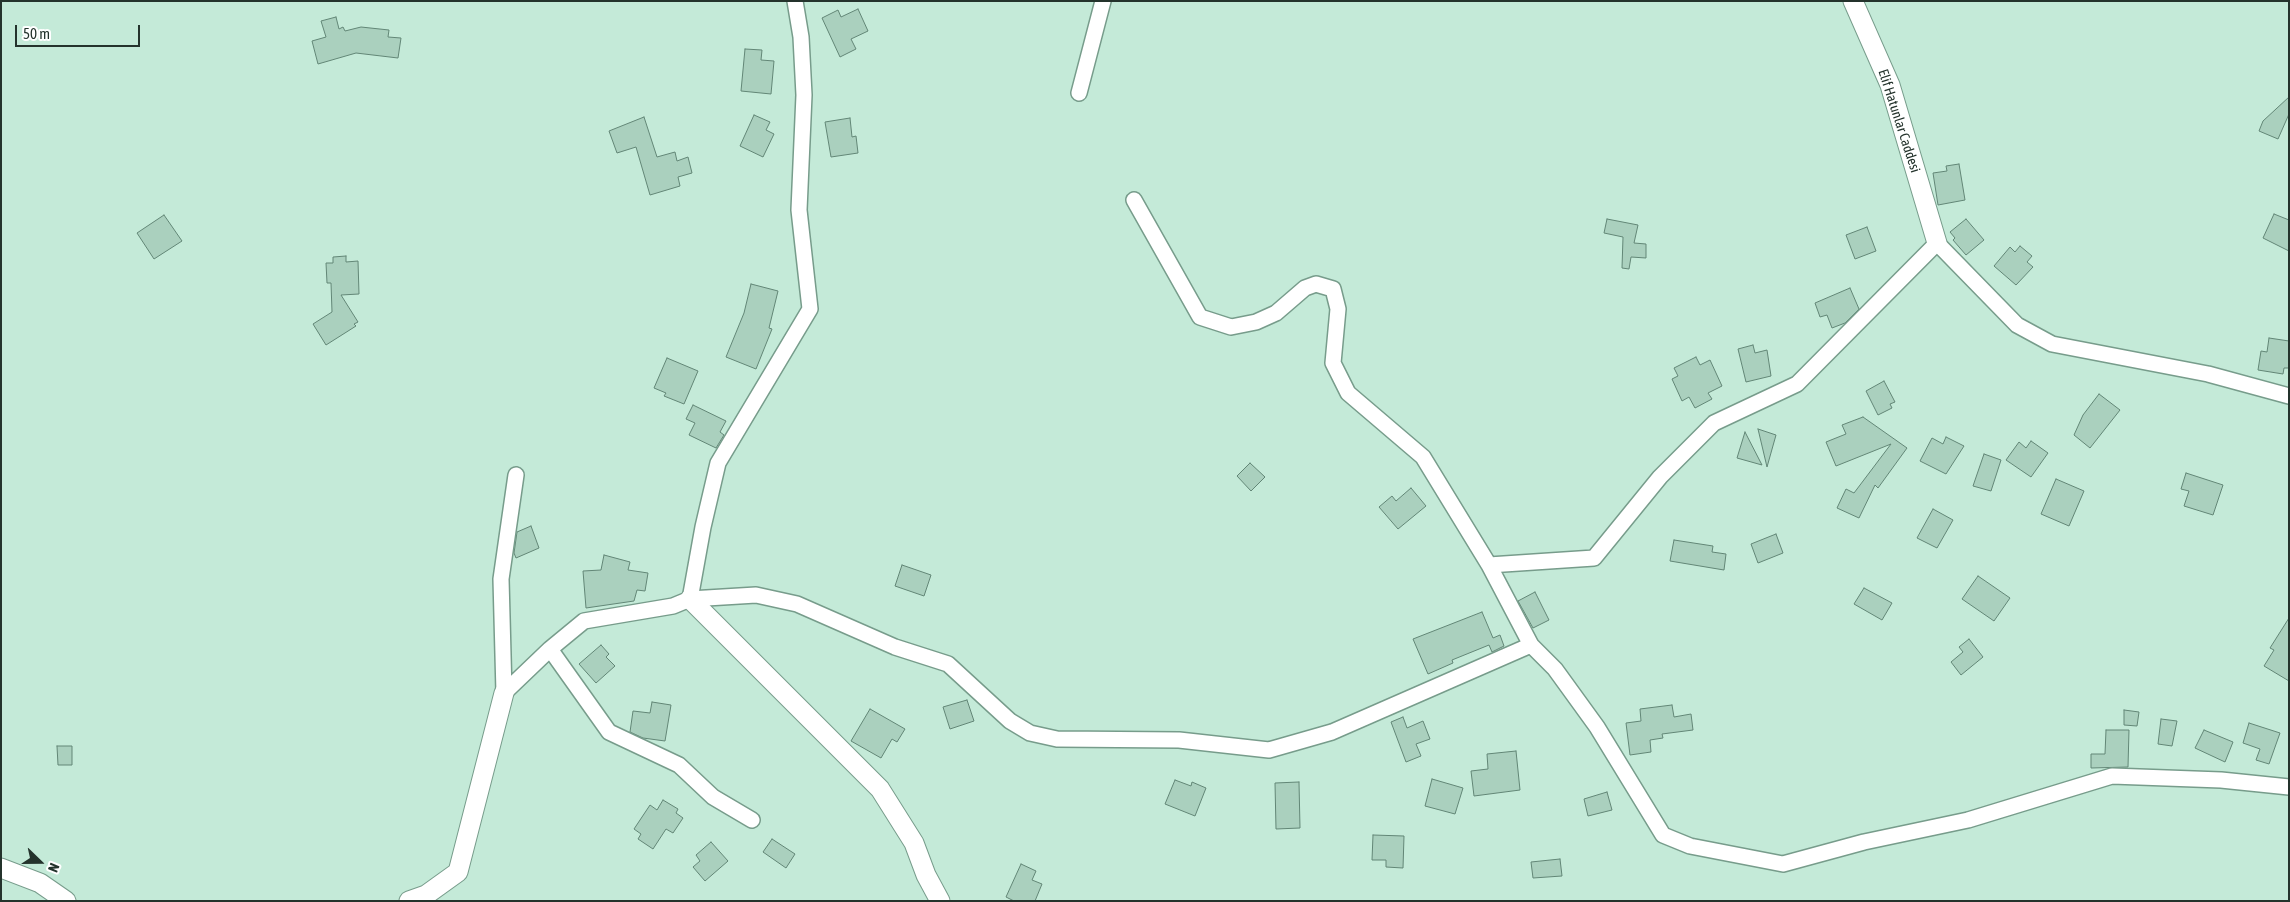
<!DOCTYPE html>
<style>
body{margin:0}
#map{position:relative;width:2290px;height:902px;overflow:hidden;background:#c4ead8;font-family:"Asap Condensed",sans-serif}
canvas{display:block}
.frame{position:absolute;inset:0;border:2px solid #24332c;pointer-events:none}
.north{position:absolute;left:15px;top:837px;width:50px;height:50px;-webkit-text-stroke:4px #fff;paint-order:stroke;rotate:112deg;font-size:14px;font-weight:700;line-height:20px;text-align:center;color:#24332c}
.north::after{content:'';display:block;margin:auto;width:18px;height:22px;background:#24332c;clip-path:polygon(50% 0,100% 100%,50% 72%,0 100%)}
.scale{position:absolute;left:15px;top:25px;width:125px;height:22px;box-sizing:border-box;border:2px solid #24332c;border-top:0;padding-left:6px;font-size:15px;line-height:18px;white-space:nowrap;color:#24332c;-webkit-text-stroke:4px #fff;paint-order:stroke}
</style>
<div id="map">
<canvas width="2290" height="902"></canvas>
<div class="frame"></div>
<div class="north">N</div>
<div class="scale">50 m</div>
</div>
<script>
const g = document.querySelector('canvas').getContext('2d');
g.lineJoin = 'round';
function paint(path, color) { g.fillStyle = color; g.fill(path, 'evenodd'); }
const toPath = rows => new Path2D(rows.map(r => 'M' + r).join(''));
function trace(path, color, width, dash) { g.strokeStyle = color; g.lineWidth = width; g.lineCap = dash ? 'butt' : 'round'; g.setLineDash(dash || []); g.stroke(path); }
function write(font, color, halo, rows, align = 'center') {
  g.font = font + ' "Asap Condensed",sans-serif'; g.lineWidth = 4.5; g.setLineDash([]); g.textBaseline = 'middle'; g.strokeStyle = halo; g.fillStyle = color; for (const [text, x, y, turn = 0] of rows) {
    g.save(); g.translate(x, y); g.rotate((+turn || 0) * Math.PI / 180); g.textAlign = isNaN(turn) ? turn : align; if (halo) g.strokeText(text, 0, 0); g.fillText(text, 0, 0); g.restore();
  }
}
const building = toPath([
 [858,9,868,31,851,39,856,49,840,57,822,18,838,10,841,17,858,9],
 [336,17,339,29,343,27,345,31,361,27,389,30,388,37,401,38,398,58,356,53,318,64,312,41,326,37,321,21,336,17],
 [745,49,762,50,761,60,774,61,771,94,741,91,745,49],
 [2289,97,2289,114,2278,139,2259,131,2263,121,2289,97],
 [754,115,770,122,766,130,774,134,763,157,740,146,754,115],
 [644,117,657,157,675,152,677,161,688,157,692,173,678,177,680,186,650,195,636,147,617,153,609,131,644,117],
 [850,118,852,137,856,136,858,153,831,157,825,122,850,118],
 [1959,164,1965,200,1938,205,1933,173,1947,171,1946,166,1959,164],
 [2274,214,2289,220,2289,251,2263,238,2274,214],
 [164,215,182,241,154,259,137,233,164,215],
 [1607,219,1638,225,1634,243,1646,244,1646,258,1631,257,1629,269,1622,268,1623,237,1604,233,1607,219],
 [1966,219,1984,240,1966,255,1953,240,1955,238,1950,232,1966,219],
 [1867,227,1876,251,1855,259,1846,235,1867,227],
 [2020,246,2032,256,2027,262,2033,267,2016,285,1994,266,2010,247,2015,252,2020,246],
 [346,256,346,262,358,261,359,294,341,295,358,322,354,324,356,326,326,345,313,324,332,312,331,283,327,283,326,263,333,263,333,257,346,256],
 [751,284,778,291,769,328,772,329,756,369,726,357,744,313,751,284],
 [1850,288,1859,309,1845,323,1832,328,1827,315,1820,317,1815,303,1850,288],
 [2269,338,2289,341,2289,368,2284,368,2283,374,2258,370,2261,351,2267,352,2269,338],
 [1753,345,1755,353,1767,350,1771,376,1746,382,1738,349,1753,345],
 [1696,357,1700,365,1710,360,1722,386,1708,393,1712,399,1695,408,1689,397,1682,401,1672,379,1678,376,1674,368,1696,357],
 [667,358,698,371,684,404,664,396,666,393,654,388,667,358],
 [1884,381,1895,402,1890,404,1892,408,1878,415,1866,391,1884,381],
 [2099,394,2120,410,2090,448,2074,435,2083,415,2099,394],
 [693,405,726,421,720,432,724,435,716,448,689,435,695,423,686,419,693,405],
 [1863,417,1907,448,1878,488,1875,485,1859,518,1837,508,1846,489,1854,493,1891,444,1836,466,1826,442,1846,434,1842,425,1863,417],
 [1758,429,1776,435,1767,467,1758,429],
 [1745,432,1762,465,1737,458,1745,432],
 [1946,437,1964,446,1946,474,1920,461,1932,438,1943,444,1946,437],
 [2031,441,2048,453,2031,477,2006,460,2019,442,2026,448,2031,441],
 [1984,454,2001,460,1991,491,1973,486,1984,454],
 [1250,463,1265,477,1251,491,1237,476,1250,463],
 [2186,473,2223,485,2213,515,2184,506,2189,491,2181,489,2186,473],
 [2056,479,2084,491,2069,526,2041,514,2056,479],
 [1411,488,1426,506,1398,529,1379,507,1392,496,1396,501,1411,488],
 [1933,509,1953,520,1937,548,1917,538,1933,509],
 [531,526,539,548,516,558,514,553,517,532,531,526],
 [1776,534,1783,553,1758,563,1751,544,1776,534],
 [1674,540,1713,546,1712,552,1726,554,1724,570,1670,561,1674,540],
 [604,555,630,562,628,570,648,573,645,591,637,590,634,601,586,608,583,571,601,570,604,555],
 [902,565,931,575,924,596,895,586,902,565],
 [1978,576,2010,598,1994,621,1962,599,1978,576],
 [1864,588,1892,603,1882,620,1854,604,1864,588],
 [1535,592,1549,620,1533,628,1518,601,1535,592],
 [1482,612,1493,638,1500,635,1504,646,1492,652,1489,645,1452,660,1453,663,1428,674,1413,639,1482,612],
 [2289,618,2289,681,2264,666,2274,650,2270,648,2289,618],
 [1969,639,1983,657,1961,675,1951,662,1963,652,1959,647,1969,639],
 [601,645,609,654,606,657,615,666,596,683,579,664,601,645],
 [967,700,974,721,950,729,943,707,967,700],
 [652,702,671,705,665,741,643,738,630,732,633,711,650,713,652,702],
 [1672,705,1674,717,1691,714,1693,730,1662,734,1663,738,1650,740,1651,752,1630,755,1626,723,1641,721,1640,709,1672,705],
 [870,709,905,729,897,742,892,739,881,758,851,741,870,709],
 [2124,710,2139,712,2137,726,2124,725,2124,710],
 [1403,717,1407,728,1423,721,1430,739,1416,744,1421,756,1406,762,1391,722,1403,717],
 [2161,719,2177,721,2172,746,2158,744,2161,719],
 [2249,723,2280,733,2269,764,2256,760,2260,749,2243,743,2249,723],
 [2106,730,2129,730,2128,767,2091,768,2091,754,2105,754,2106,730],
 [2204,730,2233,742,2225,762,2195,748,2204,730],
 [57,746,72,746,72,765,58,765,57,746],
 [1516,751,1520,790,1474,796,1471,771,1488,769,1487,754,1516,751],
 [1432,779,1463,788,1455,814,1425,806,1432,779],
 [1175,780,1191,786,1192,782,1206,788,1195,816,1165,804,1175,780],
 [1299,782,1300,828,1276,829,1275,783,1299,782],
 [1607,792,1612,810,1588,816,1584,799,1607,792],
 [663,800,678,809,676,813,683,818,673,833,666,829,653,849,638,839,641,834,634,829,650,805,657,810,663,800],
 [1373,835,1404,836,1403,868,1386,867,1386,860,1372,860,1373,835],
 [772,839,795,854,786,868,763,852,772,839],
 [711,842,728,861,705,881,693,867,700,861,696,855,711,842],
 [1560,859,1562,876,1533,878,1531,862,1560,859],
 [1021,864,1036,871,1032,880,1042,884,1035,901,1014,901,1006,897,1021,864]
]);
paint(building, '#aad0be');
trace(building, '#628676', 1);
const minor = toPath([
 [1079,93,1103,1],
 [1134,200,1200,317,1231,327,1256,322,1276,313,1305,288,1316,284,1333,289,1338,309,1333,363,1348,393,1423,457,1489,565,1531,645,1555,669,1597,727,1663,835,1690,846,1783,864,1864,842,1968,820,2112,776,2221,780,2289,787],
 [1489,565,1594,558,1660,477,1714,423,1797,384,1937,243,2017,325,2052,344,2208,374,2289,396],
 [690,599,703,527,718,463,810,309,799,210,804,95,801,37,795,1],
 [550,649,609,732,679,765,713,797,752,820],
 [504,693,550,649,584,621,673,606,690,599,756,595,797,604,895,647,948,664,1010,721,1030,733,1057,739,1179,740,1269,750,1332,732,1531,645],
 [504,693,501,579,516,475]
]);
const tertiary = toPath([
 [1853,1,1890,85,1937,243],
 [690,599,880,789,914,843,926,875,940,901],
 [1,868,40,883,66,901],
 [409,901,426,895,458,872,504,693]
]);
trace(minor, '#779c8b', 18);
trace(tertiary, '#779c8b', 21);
trace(minor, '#fff', 15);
trace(tertiary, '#fff', 19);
write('14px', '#24332c', '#fff', [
 ["Elif Hatunlar Caddesi",1899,121,72]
]);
</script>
